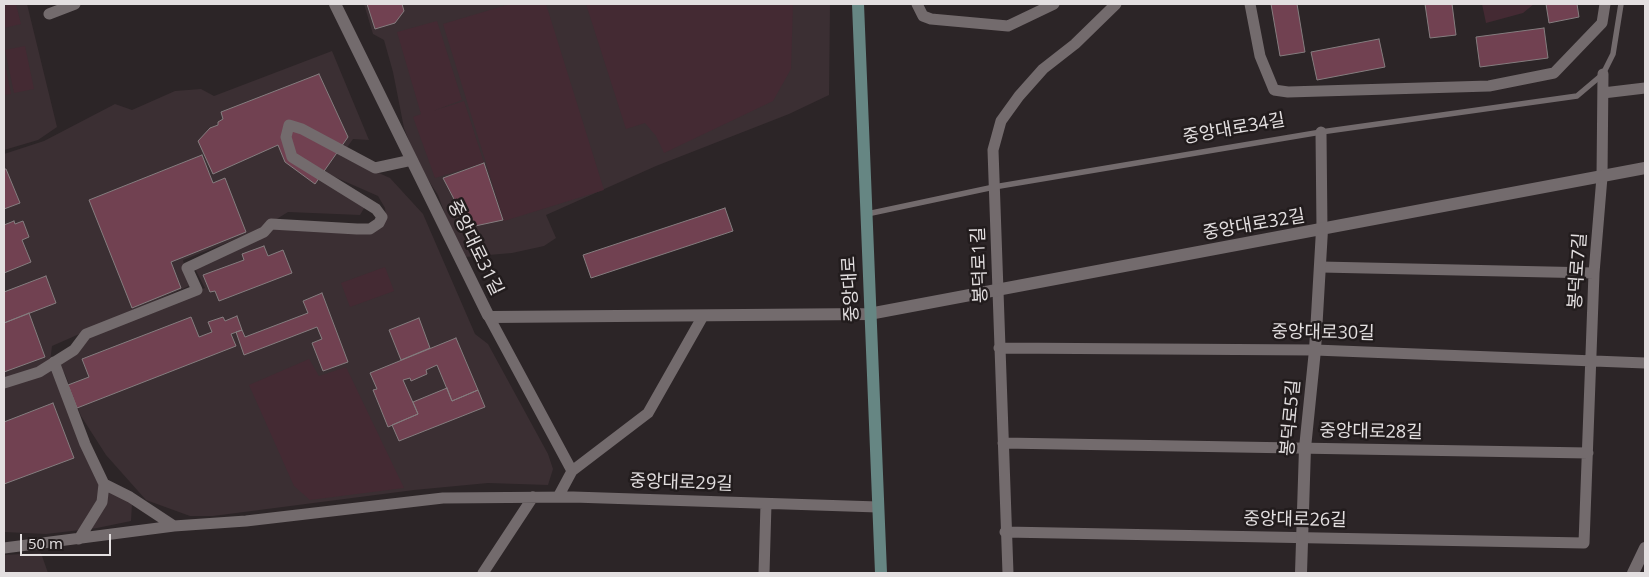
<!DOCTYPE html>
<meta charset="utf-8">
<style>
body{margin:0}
#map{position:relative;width:1649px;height:577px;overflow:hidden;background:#2c2527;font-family:"Open Sans",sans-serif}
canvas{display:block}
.frame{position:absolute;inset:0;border:5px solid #e3dfe0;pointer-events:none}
.scale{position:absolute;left:20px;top:534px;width:91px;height:22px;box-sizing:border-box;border:2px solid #e3dfe0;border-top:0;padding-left:6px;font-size:15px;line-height:18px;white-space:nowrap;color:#e3dfe0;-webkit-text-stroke:4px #221c1d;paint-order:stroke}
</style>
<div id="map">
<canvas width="1649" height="577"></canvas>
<div class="frame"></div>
<div class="scale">50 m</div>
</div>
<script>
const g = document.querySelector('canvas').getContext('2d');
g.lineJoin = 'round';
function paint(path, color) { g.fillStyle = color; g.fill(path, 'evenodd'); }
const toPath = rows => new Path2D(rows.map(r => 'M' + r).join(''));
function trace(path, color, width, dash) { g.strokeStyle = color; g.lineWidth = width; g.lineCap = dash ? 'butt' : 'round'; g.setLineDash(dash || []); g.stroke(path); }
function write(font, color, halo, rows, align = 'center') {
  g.font = font + ' "Open Sans","Noto Sans KR",sans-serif'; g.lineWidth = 5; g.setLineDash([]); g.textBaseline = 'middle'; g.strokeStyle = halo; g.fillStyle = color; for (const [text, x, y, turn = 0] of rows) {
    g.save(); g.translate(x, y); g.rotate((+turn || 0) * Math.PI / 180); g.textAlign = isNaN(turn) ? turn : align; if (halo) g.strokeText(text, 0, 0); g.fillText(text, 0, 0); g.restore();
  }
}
paint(toPath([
 [4,4,27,4,57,127,38,140,4,150],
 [364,4,830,4,829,95,789,114,656,166,546,215,556,238,544,246,512,253,465,257,456,244,438,195,419,166,404,128,393,72,384,40,373,34],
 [332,51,369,140,353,139,341,156,390,178,423,214,475,334,488,344,548,454,553,469,548,485,488,483,414,490,213,516,190,516,146,500,106,455,81,416,65,374,58,363,87,336,205,288,194,267,272,227,373,231,386,218,385,208,378,196,328,174,366,205,360,215,288,212,259,230,183,260,189,286,52,346,50,362,101,483,132,504,131,521,97,528,46,534,4,532,4,154,44,141,115,104,132,110,175,91,201,89,214,96],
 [41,553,48,573,4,573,4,555]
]), '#3b2f33');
paint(toPath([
 [4,4,16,4,21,24,4,28],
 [510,4,546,4,604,190,504,221,443,24],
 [586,4,793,4,791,69,773,101,664,153,656,136,645,123,626,129],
 [1482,4,1534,4,1523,13,1486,23],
 [437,21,462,100,433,111,464,101,484,163,435,178,413,117,421,114,397,32],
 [25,46,34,89,14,93,5,50],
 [4,60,11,94,4,95],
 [385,267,394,291,350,307,341,283],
 [309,359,319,376,346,367,404,488,310,500,294,486,249,385]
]), '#442a33');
const building = toPath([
 [367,4,402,4,404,11,395,23,375,29,367,4],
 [1271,4,1297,4,1305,52,1280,56,1271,4],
 [1425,4,1452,4,1456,35,1430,38,1425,4],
 [1546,4,1577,4,1579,17,1549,23,1546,4],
 [1544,28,1548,58,1480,67,1476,37,1544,28],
 [1379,39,1385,67,1317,80,1311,52,1379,39],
 [319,74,348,137,315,184,285,162,278,145,213,174,198,141,210,128,218,125,218,122,223,119,221,112,319,74],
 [202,155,213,183,225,178,246,232,171,262,181,288,132,308,89,200,202,155],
 [484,163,503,220,475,226,467,224,443,178,484,163],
 [4,169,6,169,20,203,4,209,4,169],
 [725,208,733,231,591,278,583,255,725,208],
 [14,221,15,224,23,221,29,237,22,240,31,262,4,273,4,225,14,221],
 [264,246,268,256,283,250,292,273,219,301,215,291,210,292,203,275,244,260,242,254,264,246],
 [46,276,56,303,4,323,4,292,46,276],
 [322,293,348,362,323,371,312,343,322,339,317,327,244,355,236,332,242,330,245,337,308,313,303,301,322,293],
 [29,313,45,357,4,372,4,323,29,313],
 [237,316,242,330,231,334,236,346,77,408,68,385,89,377,82,359,191,317,199,337,212,332,208,322,223,317,225,321,237,316],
 [419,318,430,348,401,360,389,330,419,318],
 [456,338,478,390,452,401,437,365,426,370,427,374,411,381,410,378,403,380,418,414,388,427,373,390,377,389,370,373,456,338],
 [447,388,452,401,478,390,485,407,399,441,392,425,418,414,413,402,447,388],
 [53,403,74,458,4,484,4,422,53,403]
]);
paint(building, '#714151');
trace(building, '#857d7f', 1);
trace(toPath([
 [867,214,994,187,1321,132,1577,96,1603,74,1613,54,1621,4]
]), '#736b6d', 5.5);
trace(toPath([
 [917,4,923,16,931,19,1008,26,1054,4],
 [1250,4,1260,56,1274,90,1288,92,1489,86,1554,73,1602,23,1605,4],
 [49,14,75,4],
 [1603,93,1645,88],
 [1321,132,1322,230],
 [1321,267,1594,273],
 [488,315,572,471],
 [999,348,1315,350,1645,363],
 [54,362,85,444,104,484,130,497,174,526],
 [4,383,39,372,74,350,86,334,197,290,187,268,264,232,271,224,357,229,370,229,379,223,382,217,376,209,292,157,286,137,289,125,302,129,375,168,412,160],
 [1003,443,1588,453],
 [558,497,572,471,648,413,703,316],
 [1005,532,1584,543,1594,273,1602,177,1603,74],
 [79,539,102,502,104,484],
 [4,548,174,526,246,521,443,498,573,497,878,507],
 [483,573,533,497],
 [764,573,766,504],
 [1008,573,993,150,1001,121,1019,96,1043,69,1075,44,1116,4]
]), '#736b6d', 11);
trace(toPath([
 [335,4,488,315,491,317,869,314,1645,168],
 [1301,573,1305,448,1315,350,1322,230],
 [1633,573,1645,548]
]), '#736b6d', 12);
trace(toPath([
 [858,4,881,573]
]), '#668683', 12);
write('18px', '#e3dfe0', '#221c1d', [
 ["중앙대로34길",1234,129,-10],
 ["중앙대로32길",1254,225,-10],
 ["중앙대로31길",475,248,64],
 ["봉덕로1길",980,265,-92],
 ["봉덕로7길",1578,271,-86],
 ["중앙대로",851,289,-93],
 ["중앙대로30길",1323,333,1],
 ["봉덕로5길",1291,418,-85],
 ["중앙대로28길",1371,432,1],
 ["중앙대로29길",681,483,2],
 ["중앙대로26길",1295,520,1]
]);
</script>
